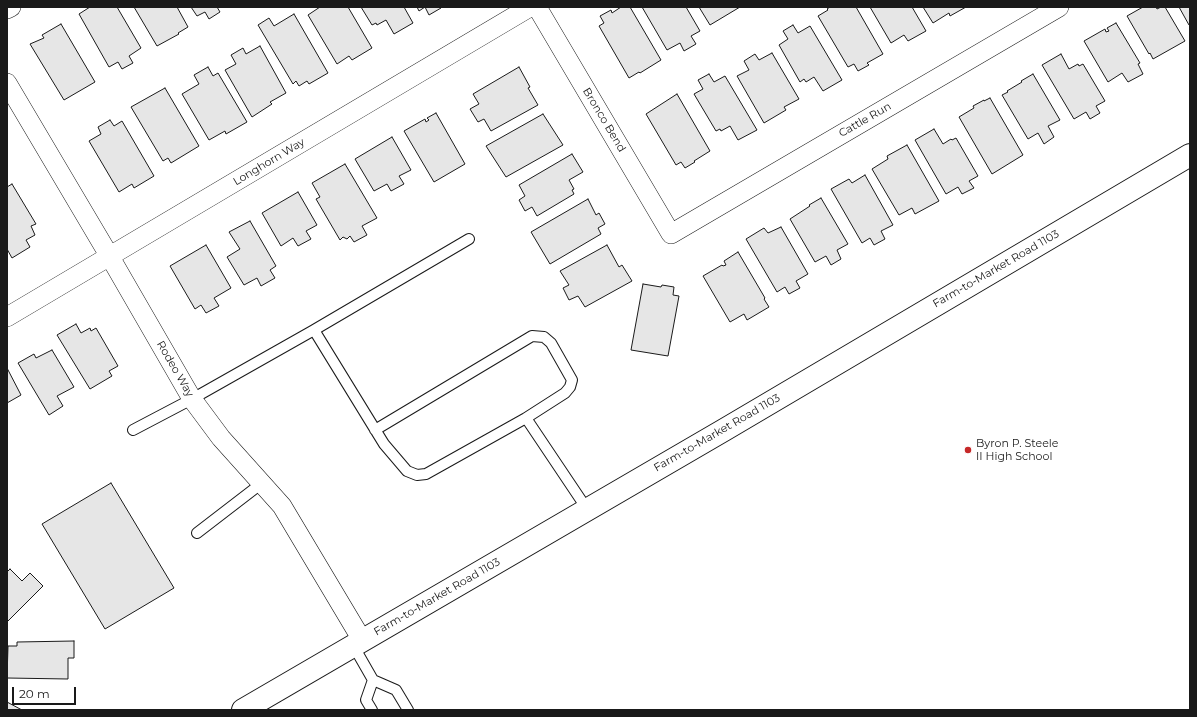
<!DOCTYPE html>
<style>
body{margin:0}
#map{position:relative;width:1197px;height:717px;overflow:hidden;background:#fff;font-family:Montserrat,sans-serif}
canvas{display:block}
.frame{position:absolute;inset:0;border:8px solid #1a1a1a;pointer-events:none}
.scale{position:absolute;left:12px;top:687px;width:64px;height:18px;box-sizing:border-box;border:2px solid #1a1a1a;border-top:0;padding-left:5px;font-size:12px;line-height:14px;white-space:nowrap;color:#1a1a1a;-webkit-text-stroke:3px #fff;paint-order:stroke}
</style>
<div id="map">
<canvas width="1197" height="717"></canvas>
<div class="frame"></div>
<div class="scale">20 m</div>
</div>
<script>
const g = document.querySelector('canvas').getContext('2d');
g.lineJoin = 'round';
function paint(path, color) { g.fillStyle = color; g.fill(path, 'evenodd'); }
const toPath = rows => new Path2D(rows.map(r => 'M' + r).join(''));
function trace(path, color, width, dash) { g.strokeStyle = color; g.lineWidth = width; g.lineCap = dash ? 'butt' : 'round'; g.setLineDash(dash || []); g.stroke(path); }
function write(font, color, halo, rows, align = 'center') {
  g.font = font + ' Montserrat,sans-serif'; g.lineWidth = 3; g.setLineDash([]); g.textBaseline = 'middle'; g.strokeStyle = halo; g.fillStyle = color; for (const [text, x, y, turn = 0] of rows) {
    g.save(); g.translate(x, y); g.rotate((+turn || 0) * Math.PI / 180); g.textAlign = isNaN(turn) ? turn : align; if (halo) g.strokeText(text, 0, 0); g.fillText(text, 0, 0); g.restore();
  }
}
const building = toPath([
 [90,7,117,7,141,48,129,56,133,63,122,69,118,62,109,67,79,14,90,7],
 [134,7,177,7,188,27,178,33,179,34,157,46,134,7],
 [191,7,217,7,220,12,209,19,205,12,197,16,191,7],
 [320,7,348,7,372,48,352,60,349,56,337,64,308,15,320,7],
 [361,7,404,7,413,23,394,34,386,20,377,25,376,23,372,25,361,7],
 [417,7,440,7,441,8,429,15,425,7,419,11,417,7],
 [621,7,630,7,661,60,640,73,639,72,629,78,599,26,604,23,600,16,611,10,612,13,621,7],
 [642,7,686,7,700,31,691,36,696,44,684,51,680,43,667,50,642,7],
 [699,7,740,7,710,25,699,7],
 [830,7,856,7,883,54,867,63,869,65,858,71,854,64,848,67,818,16,828,10,827,9,830,7],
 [870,7,912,7,926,31,908,41,904,35,891,43,870,7],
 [923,7,966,7,950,16,949,13,933,23,923,7],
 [1143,7,1156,7,1157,9,1161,7,1165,7,1185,41,1153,59,1150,53,1149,54,1127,16,1143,7],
 [1179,7,1190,7,1190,25,1189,25,1179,7],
 [294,14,328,73,309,84,307,81,299,86,296,81,293,84,258,25,269,18,274,26,294,14],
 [1116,23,1140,63,1138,64,1143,74,1128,82,1122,73,1108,82,1084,41,1105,29,1106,32,1109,31,1107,28,1116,23],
 [61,24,95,82,64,100,30,44,44,38,42,35,61,24],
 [793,25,798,33,810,26,842,80,823,91,814,77,806,82,804,79,800,82,779,45,788,39,783,31,793,25],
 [260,46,286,93,270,102,272,104,252,117,225,70,236,64,231,55,243,48,246,54,260,46],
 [772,53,799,99,784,107,786,110,764,123,737,76,749,70,744,61,755,54,759,60,772,53],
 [1061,54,1069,69,1078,64,1079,66,1083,64,1105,101,1096,106,1100,113,1090,119,1086,112,1074,119,1042,65,1061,54],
 [208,67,213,76,218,73,247,122,226,134,225,131,209,140,182,94,199,84,194,75,208,67],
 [519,67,530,87,528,88,538,105,491,131,484,119,478,122,470,109,479,104,473,94,519,67],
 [709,74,714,82,725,76,757,130,738,140,730,126,721,131,720,129,716,131,694,94,703,89,698,80,709,74],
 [1033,74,1060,120,1048,126,1054,137,1044,144,1038,133,1028,139,1002,95,1008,92,1007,91,1022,82,1021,81,1033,74],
 [165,88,199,146,171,163,168,158,163,161,131,107,165,88],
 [677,94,710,151,694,161,695,162,685,168,681,162,676,165,646,114,677,94],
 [990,98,1023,155,992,174,959,117,974,108,973,106,984,100,984,101,990,98],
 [436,113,465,164,434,182,404,131,425,119,426,122,429,120,427,118,436,113],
 [543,114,563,145,506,177,486,146,543,114],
 [110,120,114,126,122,121,154,176,134,188,132,184,119,192,89,141,101,134,98,127,110,120],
 [934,129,943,144,951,139,952,140,956,138,978,176,969,181,974,188,962,194,958,187,946,194,915,140,934,129],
 [392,137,411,170,399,176,404,184,391,191,387,184,374,191,355,159,392,137],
 [907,145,939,201,915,214,912,208,899,215,872,169,888,159,887,156,907,145],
 [572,154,583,172,569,180,574,189,572,190,574,194,537,216,532,207,525,211,519,200,525,196,519,185,572,154],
 [345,164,377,218,362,226,367,235,354,242,350,236,347,239,343,237,340,240,316,199,320,197,312,183,345,164],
 [865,175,893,225,881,231,885,239,874,245,870,238,862,243,831,189,849,179,852,183,865,175],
 [12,184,36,224,31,226,35,235,26,240,30,247,12,258,7,249,7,187,12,184],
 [298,192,317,225,306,231,311,239,298,246,293,238,281,246,262,213,298,192],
 [821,198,848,244,837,250,841,259,831,265,826,256,815,262,790,219,810,206,809,205,821,198],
 [588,199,596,215,599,213,605,224,598,228,601,234,550,264,531,232,588,199],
 [250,221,276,266,270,270,275,278,261,286,257,278,244,285,227,257,240,249,229,232,250,221],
 [781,227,808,274,796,281,800,288,789,294,785,287,777,292,746,239,764,228,768,233,781,227],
 [206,245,231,288,214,298,219,306,206,313,201,305,195,309,170,266,206,245],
 [607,245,619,267,622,265,632,281,585,307,578,296,569,300,563,288,569,285,560,271,607,245],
 [738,252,765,298,764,299,769,307,747,320,744,314,730,322,703,276,722,265,723,266,726,265,724,261,738,252],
 [643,284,661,287,662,285,674,287,673,295,679,296,668,356,631,350,643,284],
 [76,324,81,333,90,328,91,331,96,328,118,366,109,371,112,376,90,389,57,335,76,324],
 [52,350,74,387,57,396,63,406,49,415,18,363,34,354,36,358,52,350],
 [7,368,21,395,7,403,7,368],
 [111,483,174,588,105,629,42,524,111,483],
 [10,569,22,581,30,573,43,586,7,622,7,572,10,569],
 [74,641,74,658,68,658,68,679,7,678,8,646,17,646,17,642,74,641],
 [7,702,22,710,7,710,7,702]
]);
paint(building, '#e6e6e6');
trace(building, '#1a1a1a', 1);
const service = toPath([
 [314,330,469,239],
 [133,430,192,399,314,330,384,444,407,471,417,475,426,474,526,418,587,509],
 [375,430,532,336,544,337,551,343,572,380,570,387,565,393,526,418],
 [197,533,262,483],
 [353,645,373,680,396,690,408,710],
 [372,710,366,700,373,680]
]);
const minor = toPath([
 [537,7,671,234,1059,7],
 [7,9,11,7],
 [7,83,110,257,192,399,221,438,282,506,362,640],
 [7,317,530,7]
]);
const secondary = toPath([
 [243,710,724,430,1190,155]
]);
trace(service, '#1a1a1a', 12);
trace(minor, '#1a1a1a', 20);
trace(secondary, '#1a1a1a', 24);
trace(service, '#fff', 10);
trace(minor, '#fff', 19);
trace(secondary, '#fff', 22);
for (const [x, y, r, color] of [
 [968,450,4,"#c62828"]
]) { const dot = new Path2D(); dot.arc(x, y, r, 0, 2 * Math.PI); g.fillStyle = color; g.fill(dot); trace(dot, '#fff', 1.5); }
write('11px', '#1a1a1a', '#fff', [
 ["Bronco Bend",604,120,59],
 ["Cattle Run",865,120,-30],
 ["Longhorn Way",269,162,-31],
 ["Farm-to-Market Road 1103",996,269,-30],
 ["Rodeo Way",175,369,60],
 ["Farm-to-Market Road 1103",717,433,-30],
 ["Farm-to-Market Road 1103",437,597,-30]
]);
write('11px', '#1a1a1a', '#fff', [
 ["Byron P. Steele",976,444],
 ["II High School",976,457]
], 'left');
</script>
